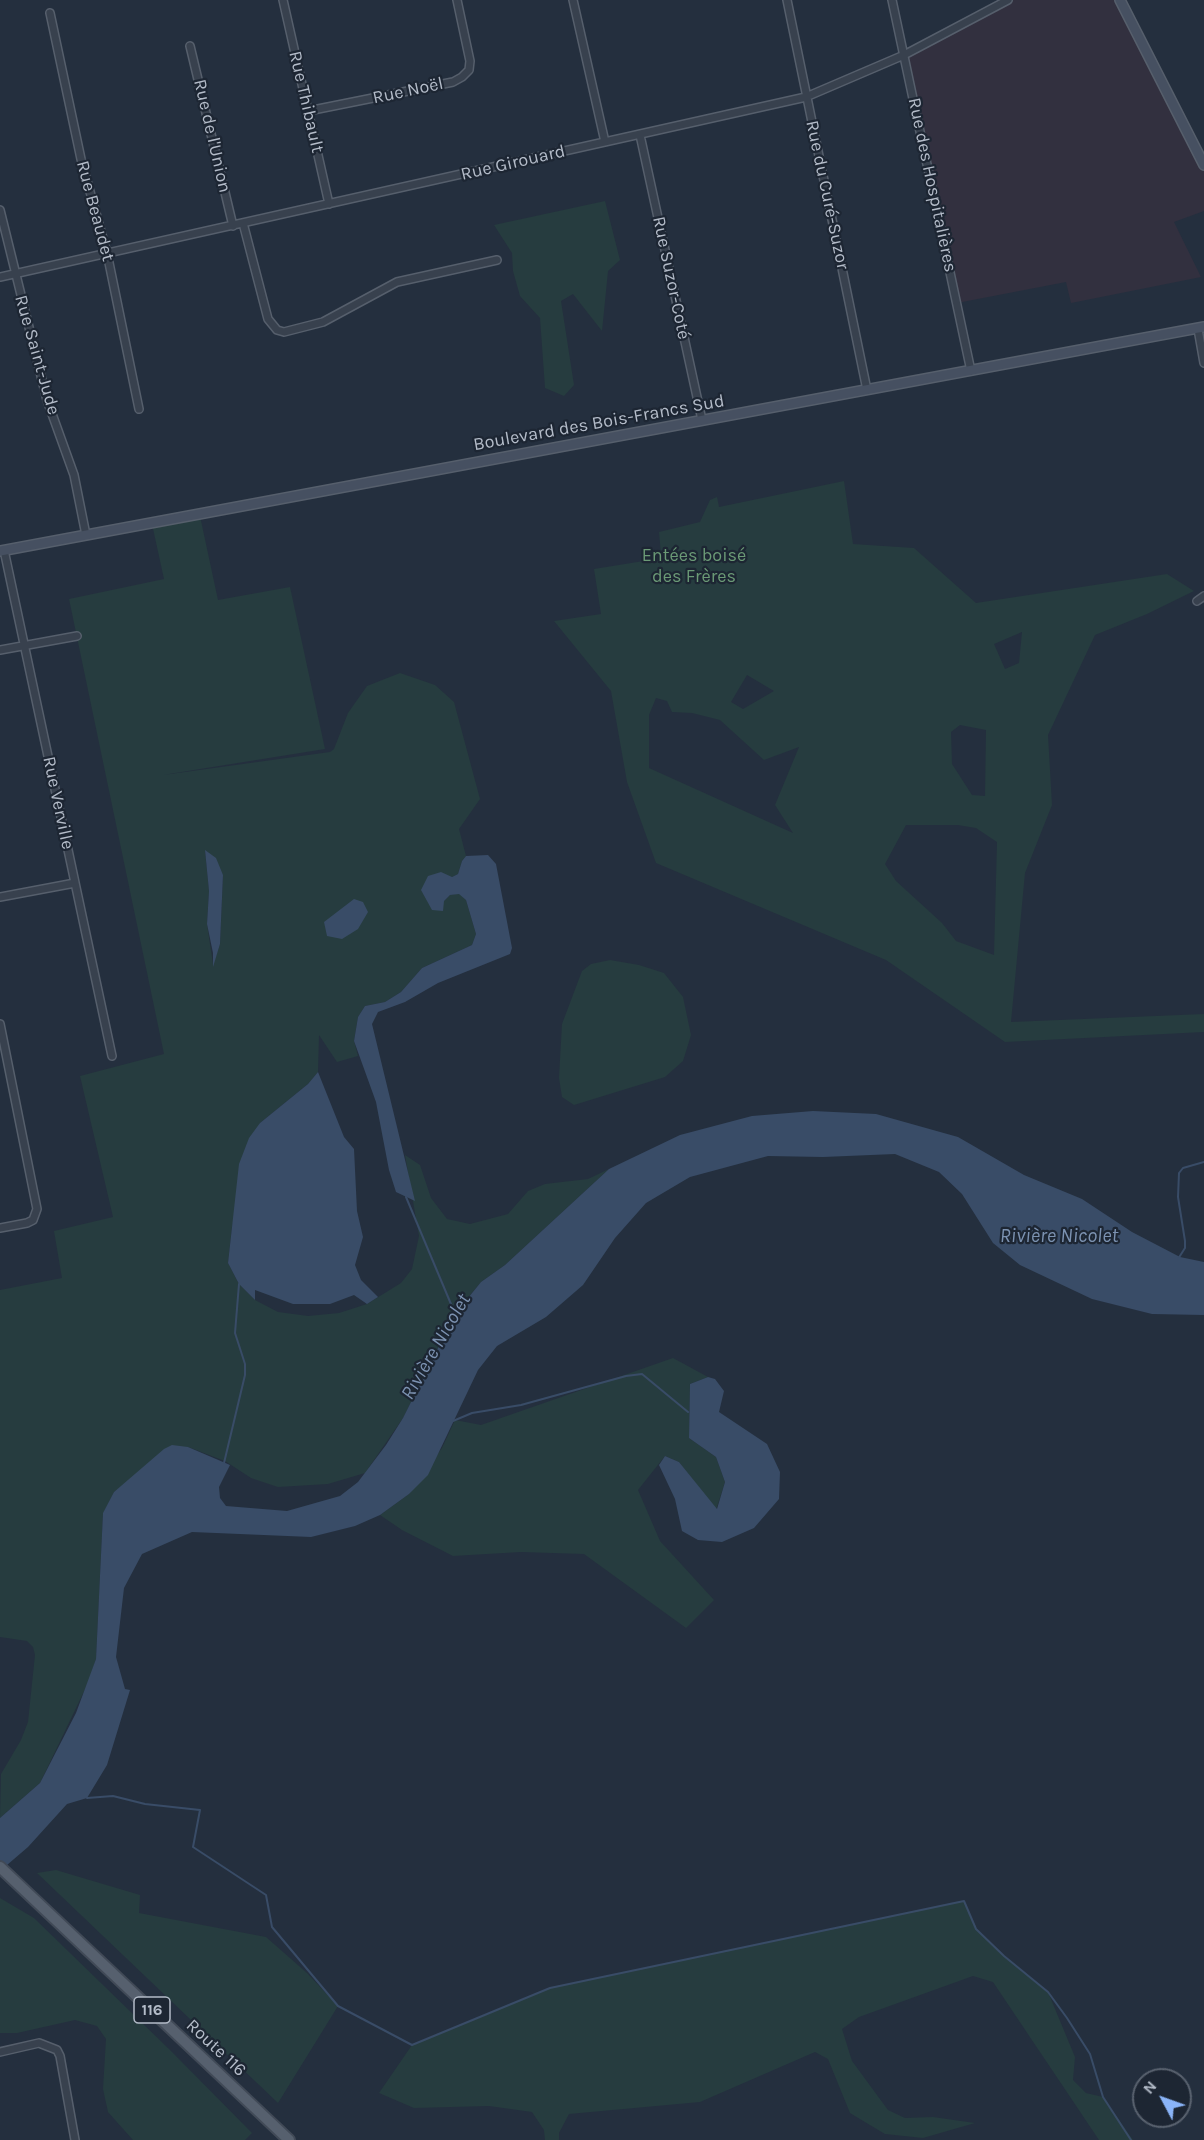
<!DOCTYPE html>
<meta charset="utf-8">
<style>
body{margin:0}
#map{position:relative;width:1204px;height:2140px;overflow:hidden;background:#242f3e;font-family:Karla,sans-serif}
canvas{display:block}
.north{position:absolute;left:1132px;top:2068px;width:60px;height:60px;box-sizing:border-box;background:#1d2633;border:2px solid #59626f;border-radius:50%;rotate:311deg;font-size:16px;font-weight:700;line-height:24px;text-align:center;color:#b4bcc9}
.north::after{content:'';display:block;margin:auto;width:21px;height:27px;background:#8ab4f8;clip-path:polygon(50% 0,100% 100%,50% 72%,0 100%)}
</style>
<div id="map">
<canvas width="1204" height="2140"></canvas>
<div class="north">N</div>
</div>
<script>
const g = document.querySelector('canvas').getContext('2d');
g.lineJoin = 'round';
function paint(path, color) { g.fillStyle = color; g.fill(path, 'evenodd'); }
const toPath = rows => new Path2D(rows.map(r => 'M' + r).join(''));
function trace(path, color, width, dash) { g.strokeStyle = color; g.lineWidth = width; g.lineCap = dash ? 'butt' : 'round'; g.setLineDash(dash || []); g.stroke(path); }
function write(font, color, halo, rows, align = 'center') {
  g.font = font + ' Karla,sans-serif'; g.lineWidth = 4.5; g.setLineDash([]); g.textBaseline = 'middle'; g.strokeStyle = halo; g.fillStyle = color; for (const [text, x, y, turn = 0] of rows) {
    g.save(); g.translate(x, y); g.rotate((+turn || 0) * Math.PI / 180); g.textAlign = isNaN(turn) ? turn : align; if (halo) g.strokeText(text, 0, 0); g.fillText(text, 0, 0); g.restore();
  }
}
paint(toPath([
 [1008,0,1120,0,1204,162,1204,211,1174,222,1201,277,1071,303,1066,282,957,303,904,55]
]), '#32303f');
paint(toPath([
 [605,201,620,260,608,271,602,331,573,294,561,301,574,385,564,396,545,388,540,318,520,296,513,271,512,253,494,225],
 [844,481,853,544,914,548,976,603,1167,574,1194,591,1147,614,1095,635,1048,735,1052,805,1025,873,1011,1022,1204,1014,1204,1032,1005,1042,886,960,656,863,627,782,611,691,554,621,601,614,594,569,656,559,661,555,659,532,700,522,710,500,717,497,719,507],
 [1022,632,1019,663,1005,669,994,644],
 [747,675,774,691,743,709,731,702],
 [656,698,667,701,672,712,692,713,720,720,764,760,799,747,775,805,793,833,649,768,649,715],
 [960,725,986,730,985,796,972,795,952,764,951,732],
 [906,825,958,825,976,828,997,842,994,955,956,941,942,923,896,881,885,864],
 [200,516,218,600,290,587,325,749,163,775,330,752,334,749,348,713,367,686,400,673,435,685,454,702,480,799,459,829,466,856,462,861,458,874,452,877,444,901,450,895,459,893,466,900,476,934,472,945,422,968,401,992,385,1002,365,1006,358,1017,354,1041,358,1056,337,1062,319,1035,318,1072,308,1084,260,1123,232,1227,228,1263,239,1284,255,1300,278,1312,308,1316,339,1313,367,1304,401,1283,412,1269,419,1236,405,1155,420,1165,431,1198,447,1219,470,1224,508,1214,528,1191,545,1184,588,1179,609,1169,505,1265,481,1282,455,1313,403,1418,365,1473,328,1484,278,1487,251,1478,225,1461,188,1447,134,1477,114,1492,103,1514,96,1659,89,1681,40,1783,0,1818,1,1774,21,1740,28,1722,35,1655,33,1647,27,1641,0,1637,0,1290,62,1278,54,1231,113,1217,80,1076,164,1054,69,599,164,579,152,524],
 [205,851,223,875,220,944,213,964,207,924,209,891],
 [610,960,639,965,664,973,683,997,691,1035,683,1061,665,1077,574,1105,562,1097,559,1078,562,1024,582,971,591,964],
 [673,1358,708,1377,690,1384,689,1438,716,1457,725,1482,716,1510,679,1462,665,1456,638,1490,660,1541,714,1600,686,1628,584,1554,521,1552,453,1556,402,1530,380,1515,409,1494,442,1448,455,1420,481,1425],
 [56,1870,140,1895,139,1913,266,1937,307,1973,338,2006,278,2103,37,1873],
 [0,1898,34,1918,171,2051,252,2133,245,2140,133,2140,108,2112,103,2089,106,2039,97,2026,75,2020,17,2033,0,2033],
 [964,1901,977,1929,1004,1956,1048,1992,1075,2057,1073,2080,1086,2093,1103,2097,1133,2140,1099,2140,993,1982,973,1976,859,2017,842,2029,852,2061,888,2110,905,2118,933,2117,975,2123,923,2138,885,2134,850,2113,828,2059,815,2052,700,2102,569,2114,559,2133,559,2140,545,2140,544,2130,532,2112,489,2106,414,2108,379,2093,412,2045,550,1988]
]), '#263c3f');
paint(toPath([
 [205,850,216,858,223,875,220,944,213,967,213,953,207,924,209,891],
 [488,855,496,864,512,948,510,954,438,983,405,1002,378,1012,372,1024,415,1201,396,1192,389,1170,376,1102,354,1041,358,1017,365,1006,385,1002,401,992,422,968,472,945,476,934,466,900,459,894,450,895,444,901,443,911,432,910,421,890,428,876,441,872,452,877,458,874,462,861,466,856],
 [354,899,363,902,368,912,358,929,342,939,327,936,324,922],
 [318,1072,344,1137,354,1149,357,1211,363,1237,355,1265,361,1280,378,1297,367,1304,354,1295,330,1304,293,1304,255,1290,255,1300,239,1284,228,1263,239,1164,249,1138,260,1123,308,1084],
 [813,1111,876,1114,958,1137,1024,1175,1082,1199,1132,1232,1180,1257,1204,1262,1204,1315,1152,1314,1092,1299,1020,1265,993,1243,962,1194,939,1172,895,1154,823,1157,768,1156,690,1177,646,1203,615,1238,583,1285,546,1317,497,1346,478,1370,428,1475,409,1494,380,1515,355,1526,311,1537,192,1532,142,1554,124,1588,116,1657,125,1689,130,1690,107,1765,87,1798,67,1804,28,1847,0,1871,0,1818,40,1783,76,1713,96,1659,103,1513,114,1492,164,1449,172,1445,188,1447,230,1465,219,1487,220,1498,226,1506,287,1511,340,1496,358,1482,386,1445,403,1418,455,1314,481,1282,505,1265,609,1169,680,1135,752,1116],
 [708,1377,715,1379,724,1391,719,1412,767,1444,780,1472,779,1499,754,1528,722,1542,698,1540,682,1531,675,1499,659,1465,665,1456,679,1462,717,1509,725,1482,716,1457,689,1438,690,1384]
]), '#394c67');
trace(toPath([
 [406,1197,456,1316],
 [1178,1259,1185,1248,1185,1241,1178,1197,1179,1173,1183,1168,1204,1162],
 [453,1421,472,1413,521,1405,626,1376,642,1374,688,1412],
 [224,1463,245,1375,245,1364,235,1333,239,1284],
 [87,1798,113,1796,145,1804,200,1810,193,1847,266,1895,272,1927,338,2006,412,2045,550,1988,964,1901,976,1929,1004,1956,1048,1992,1067,2018,1090,2054,1103,2097,1131,2140]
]), '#394c67', 2);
const street = toPath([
 [283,0,329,204],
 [573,0,605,142],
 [787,0,867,390],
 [892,0,971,371],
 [50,13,81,159,107,253,139,409],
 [190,46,233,226],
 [308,111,453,82,462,77,469,70,470,61,457,0],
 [640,135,702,420],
 [0,210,47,400,74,475,86,535],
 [243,223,268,319,277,330,284,332,323,322,397,282,497,260],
 [0,277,806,97,904,55,1008,0],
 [1198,329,1204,363],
 [4,550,112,1056],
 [1197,601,1204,596],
 [0,650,77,636],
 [0,897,75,883],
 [0,1024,37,1209,33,1220,27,1223,0,1228],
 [0,2052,39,2043,57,2050,60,2056,75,2140]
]);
const secondary = toPath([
 [1120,0,1204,165],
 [0,551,1204,327]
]);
const primary = toPath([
 [0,1867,289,2140]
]);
trace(street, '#565f6c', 10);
trace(secondary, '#565f6c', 12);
trace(primary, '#414a57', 14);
trace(street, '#38414e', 7);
trace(secondary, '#465061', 9);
trace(primary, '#56606e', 10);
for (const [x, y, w] of [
 [152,2010,36]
]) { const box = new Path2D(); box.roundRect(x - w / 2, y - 13, w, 26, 4.5); g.fillStyle = '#1d2633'; g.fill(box); trace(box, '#b4bcc9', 1.5); }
write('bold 16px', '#b4bcc9', null, [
 ["116",152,2010]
]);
write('18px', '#b4bcc9', '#1d2633', [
 ["Rue Noël",408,91,-12],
 ["Rue Thibault",306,102,77],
 ["Rue de l'Union",212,136,77],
 ["Rue Girouard",513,163,-13],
 ["Rue des Hospitalières",932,185,78],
 ["Rue du Curé-Suzor",827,195,78],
 ["Rue Beaudet",95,211,75],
 ["Rue Suzor-Coté",671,278,78],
 ["Rue Saint-Jude",37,355,74],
 ["Boulevard des Bois-Francs Sud",599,423,-10],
 ["Rue Verville",58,803,78],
 ["Route 116",216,2048,43]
]);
write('18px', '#6b9a76', '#1d2633', [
 ["Entées boisé",694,556],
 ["des Frères",694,577]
]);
write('italic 20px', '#7c92b1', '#1d2633', [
 ["Rivière Nicolet",1059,1236],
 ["Rivière Nicolet",436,1347,-60]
]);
</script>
